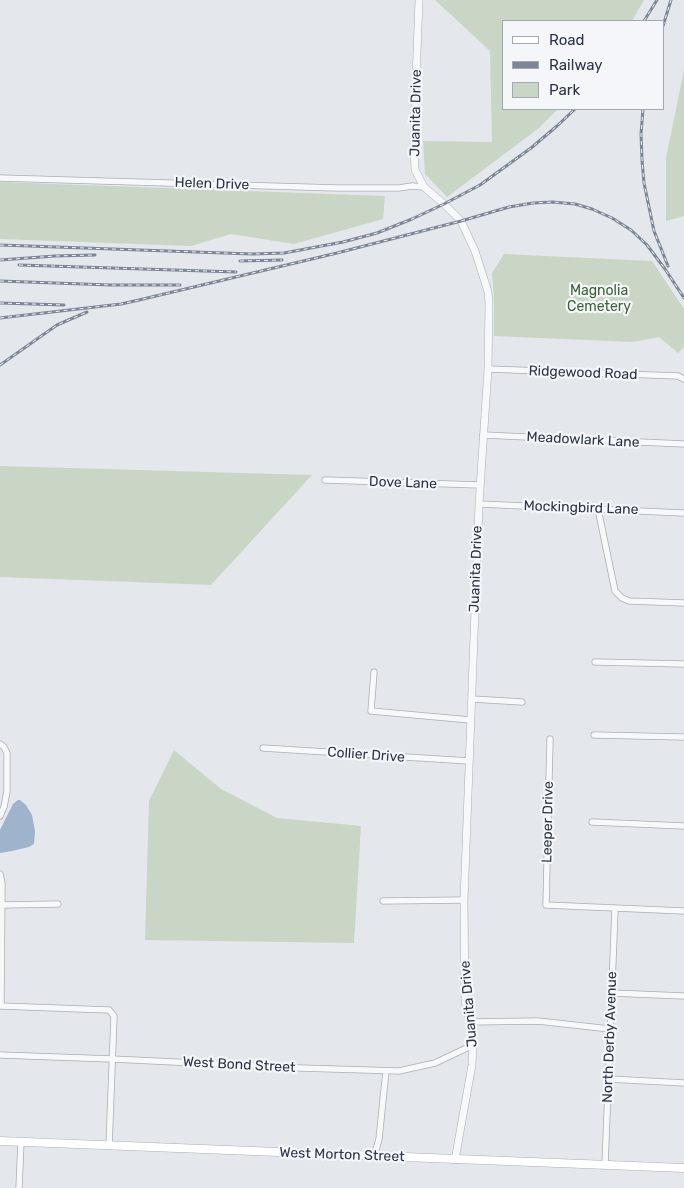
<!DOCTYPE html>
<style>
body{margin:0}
#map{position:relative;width:684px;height:1188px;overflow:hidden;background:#e4e7ec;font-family:Rubik,sans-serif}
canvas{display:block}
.legend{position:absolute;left:502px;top:20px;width:162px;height:90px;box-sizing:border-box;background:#f4f6f9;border:1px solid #a4a8b1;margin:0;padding:6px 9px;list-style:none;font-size:15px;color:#2b3445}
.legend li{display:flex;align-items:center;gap:10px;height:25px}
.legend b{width:25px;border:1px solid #a4a8b1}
</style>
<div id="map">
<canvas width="684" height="1188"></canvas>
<ul class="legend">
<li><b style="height:6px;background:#fff"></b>Road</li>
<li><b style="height:6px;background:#7d8696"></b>Railway</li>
<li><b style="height:14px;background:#c9d6c5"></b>Park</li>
</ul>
</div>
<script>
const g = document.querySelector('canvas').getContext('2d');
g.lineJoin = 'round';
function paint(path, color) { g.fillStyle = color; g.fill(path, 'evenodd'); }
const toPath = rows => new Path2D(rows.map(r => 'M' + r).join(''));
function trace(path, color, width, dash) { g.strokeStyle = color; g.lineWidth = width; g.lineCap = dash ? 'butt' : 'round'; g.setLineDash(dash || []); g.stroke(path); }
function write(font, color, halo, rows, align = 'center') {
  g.font = font + ' Rubik,sans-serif'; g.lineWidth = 4.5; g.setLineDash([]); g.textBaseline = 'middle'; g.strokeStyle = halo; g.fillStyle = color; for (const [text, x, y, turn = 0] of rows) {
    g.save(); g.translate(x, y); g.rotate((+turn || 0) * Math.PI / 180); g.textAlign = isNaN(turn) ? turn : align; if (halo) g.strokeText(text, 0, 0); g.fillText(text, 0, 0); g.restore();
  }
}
paint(toPath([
 [435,0,644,0,632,21,503,21,503,109,558,109,539,128,447,197,425,174,423,141,492,142,490,51],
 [684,70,684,216,666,221,666,158],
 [0,182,385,196,383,219,294,244,231,234,191,246,0,239],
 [504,254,652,261,684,309,684,347,678,353,659,337,633,342,494,336,494,298,492,273],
 [0,466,312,475,211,585,0,577],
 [174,750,221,789,277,818,361,826,354,943,145,940,149,801]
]), '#c9d6c5');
paint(toPath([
 [18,800,20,800,26,805,32,815,35,831,34,844,29,847,12,851,0,853,0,830,13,804]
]), '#9fb4cc');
const minor = toPath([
 [0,178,337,188,399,188,412,186,424,187],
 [488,369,678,376,684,379],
 [483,435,684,444],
 [325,480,480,485],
 [479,504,684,513],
 [598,509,615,591,622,598,629,601,684,603],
 [595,662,684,664],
 [374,672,371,711,470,720],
 [472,699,522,702],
 [594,735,684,737],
 [550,739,546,905,684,911],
 [0,744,4,747,7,753,7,791,4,807,0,816],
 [263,748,469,761],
 [592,822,684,826],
 [0,874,2,883,1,1006],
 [383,901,464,900],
 [2,905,58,904],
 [611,993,684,996],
 [0,1006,109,1010,114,1016,109,1146],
 [470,1022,538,1021,610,1029],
 [0,1055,112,1059,300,1068,399,1071,435,1063,473,1045],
 [609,1079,684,1083],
 [374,1157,379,1139,386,1071],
 [605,1165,615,909],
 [19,1188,21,1142]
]);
const tertiary = toPath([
 [419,0,414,131,414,148,415,170,424,187,444,204,461,221,475,251,484,279,488,292,489,304,488,369,479,504,464,900,465,1001,470,1022,473,1045,472,1065,455,1160]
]);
const secondary = toPath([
 [0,1141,684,1168]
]);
trace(minor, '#a9aeb7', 7);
trace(tertiary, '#a9aeb7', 8);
trace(secondary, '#a9aeb7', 9);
trace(minor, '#f7f8fa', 5.5);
trace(tertiary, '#f7f8fa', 7);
trace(secondary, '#fff', 8);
const rail = toPath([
 [644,21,657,0],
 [663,26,671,0],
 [643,109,641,134,642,160,644,183,654,231,668,266],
 [0,245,252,254,284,253,343,242,377,233,412,219,444,204,480,185,531,148,557,126,575,109],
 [0,260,55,256,95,255],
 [240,261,282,260],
 [19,265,236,272],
 [0,281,110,285,180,285],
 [0,303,64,305],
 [0,318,121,304,139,300,337,253,461,221,509,207,533,203,553,202,575,204,592,209,612,218,631,230,647,245,665,269,684,298],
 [0,365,57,325,87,312]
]);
trace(rail, '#7d8696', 3);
trace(rail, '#f4f6f9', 1, [4]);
write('14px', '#2b3445', '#f4f6f9', [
 ["Juanita Drive",416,113,-89],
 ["Helen Drive",212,184,2],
 ["Ridgewood Road",583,373,2],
 ["Meadowlark Lane",583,440,3],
 ["Dove Lane",403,483,2],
 ["Mockingbird Lane",581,508,2],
 ["Juanita Drive",476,569,-88],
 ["Collier Drive",366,755,4],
 ["Leeper Drive",548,822,-89],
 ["Juanita Drive",469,1004,-95],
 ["North Derby Avenue",610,1037,-88],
 ["West Bond Street",239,1065,3],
 ["West Morton Street",342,1155,2]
]);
write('14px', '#3f6138', '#f4f6f9', [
 ["Magnolia",599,291],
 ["Cemetery",599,307]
]);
</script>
